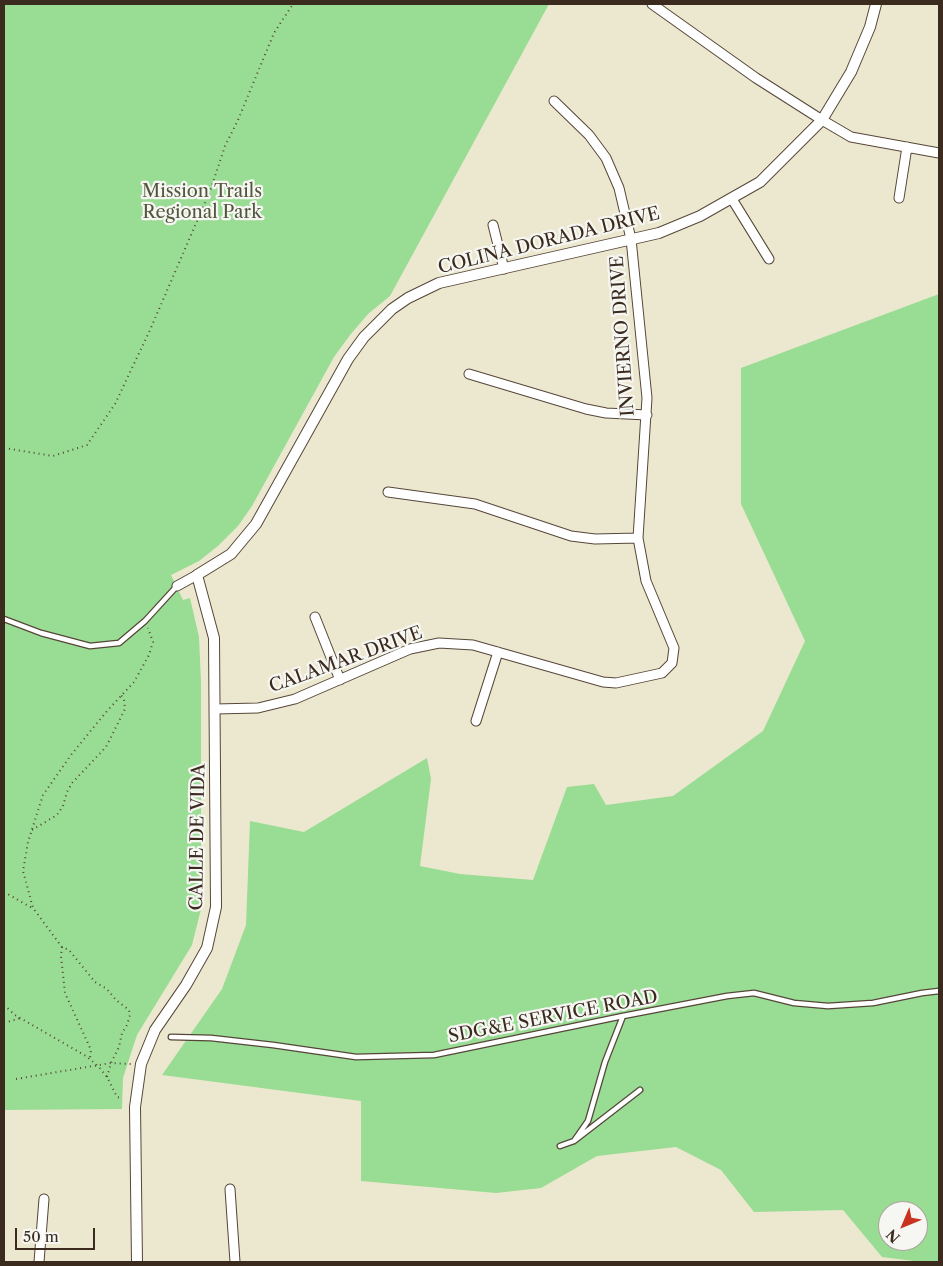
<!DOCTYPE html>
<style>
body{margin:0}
#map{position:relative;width:943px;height:1266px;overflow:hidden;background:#ece8cf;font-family:"Libre Caslon Text",serif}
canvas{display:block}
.frame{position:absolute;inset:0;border:5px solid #3b2a1e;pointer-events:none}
.north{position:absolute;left:878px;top:1201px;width:50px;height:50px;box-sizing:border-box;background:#f6f6f2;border:1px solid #aba49d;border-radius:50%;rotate:225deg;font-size:14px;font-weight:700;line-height:20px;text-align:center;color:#3b2a1e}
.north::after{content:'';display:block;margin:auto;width:18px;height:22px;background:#c8321e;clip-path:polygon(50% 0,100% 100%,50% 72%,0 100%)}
.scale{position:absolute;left:15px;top:1228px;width:80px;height:22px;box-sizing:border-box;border:2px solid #3b2a1e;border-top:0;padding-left:6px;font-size:15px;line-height:18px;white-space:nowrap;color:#3b2a1e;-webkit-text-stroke:4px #f6f6f2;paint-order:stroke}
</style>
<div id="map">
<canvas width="943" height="1266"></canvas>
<div class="frame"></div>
<div class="north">N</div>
<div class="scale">50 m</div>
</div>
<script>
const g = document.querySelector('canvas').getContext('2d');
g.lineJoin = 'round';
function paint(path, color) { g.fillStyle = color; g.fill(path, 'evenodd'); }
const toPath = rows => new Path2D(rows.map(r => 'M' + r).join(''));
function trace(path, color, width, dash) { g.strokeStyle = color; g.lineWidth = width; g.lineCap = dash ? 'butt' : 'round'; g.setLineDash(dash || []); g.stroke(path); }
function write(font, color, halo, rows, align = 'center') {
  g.font = font + ' "Libre Caslon Text",serif'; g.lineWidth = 4.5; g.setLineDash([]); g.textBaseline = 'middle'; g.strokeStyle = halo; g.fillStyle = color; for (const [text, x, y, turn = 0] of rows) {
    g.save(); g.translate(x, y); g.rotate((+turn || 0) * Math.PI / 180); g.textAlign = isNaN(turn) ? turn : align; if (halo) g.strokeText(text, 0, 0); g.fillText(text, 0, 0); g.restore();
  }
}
paint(toPath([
 [4,4,549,4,390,296,368,314,350,335,334,357,252,506,238,526,218,546,199,561,171,575,183,600,190,598,199,637,201,682,201,909,192,945,137,1035,123,1078,122,1109,4,1110],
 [939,294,939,1262,922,1262,882,1257,843,1210,754,1212,721,1170,676,1147,597,1156,541,1188,496,1193,361,1181,361,1101,162,1075,222,989,246,925,250,821,304,832,427,758,431,779,420,866,460,874,533,880,567,787,594,784,606,805,673,796,763,731,805,641,741,504,741,368],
 [888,1211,918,1211,918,1241,888,1241]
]), '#99dc94');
const service = toPath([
 [4,619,41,633,90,646,119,643,145,621,177,586],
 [171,1037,211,1038,273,1045,356,1057,434,1055,623,1016,727,996,754,993,794,1003,828,1006,873,1003,922,993,939,991],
 [574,1141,588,1121,605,1062,623,1016],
 [560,1146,574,1141,640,1090]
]);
const minor = toPath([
 [652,4,756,78,822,120,851,137,939,153],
 [899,198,907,147],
 [732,199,769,259],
 [493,225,504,269],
 [469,374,586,409,606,413,647,415],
 [388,492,475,504,571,536,595,539,638,538],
 [177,586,197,575],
 [315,617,340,680],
 [215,709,258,708,295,699,410,649,439,643,473,645,603,682,616,683,662,673,672,663,674,648,646,581,638,538,647,398,631,239,619,188,606,158,589,135,554,101],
 [476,721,498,652],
 [230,1189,235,1262],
 [39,1262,44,1199]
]);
const tertiary = toPath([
 [137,1262,135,1107,141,1064,155,1030,186,985,207,948,216,907,214,638,197,575,231,554,256,524,348,359,364,337,392,309,408,298,439,283,659,233,700,216,760,182,822,120,851,72,870,27,876,4]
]);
trace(service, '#564639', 7);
trace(minor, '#564639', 11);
trace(tertiary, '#564639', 12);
trace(toPath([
 [4,448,53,456,87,445,115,404,150,330,210,191,225,146,238,120,274,33,293,4],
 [32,830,57,815,63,806,67,792,72,783,106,747,125,709,124,700,121,695],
 [4,892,32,908],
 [62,947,61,956,65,993,91,1050,90,1059],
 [4,1005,15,1015,86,1056,98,1066,107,1077,117,1097,121,1098],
 [4,1023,21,1018],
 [107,1077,111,1063,119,1047,122,1033,127,1025,130,1015,129,1010,116,1000,107,989,95,982,69,950,62,947,50,931,33,908,23,871,28,842,43,795,71,755,107,711,134,682,149,655,153,642,148,628],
 [16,1079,111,1063,131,1064]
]), '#564639', 2, [1, 4]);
trace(service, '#fff', 4.5);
trace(minor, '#fff', 9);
trace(tertiary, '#fff', 10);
write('18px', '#52563c', '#f6f6f2', [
 ["Mission Trails",202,192],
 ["Regional Park",202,213]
]);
write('18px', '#3b2a1e', '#f6f6f2', [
 ["COLINA DORADA DRIVE",549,241,-14],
 ["INVIERNO DRIVE",623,336,-94],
 ["CALAMAR DRIVE",346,660,-20],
 ["CALLE DE VIDA",198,837,-89],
 ["SDG&E SERVICE ROAD",553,1017,-11]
]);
</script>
